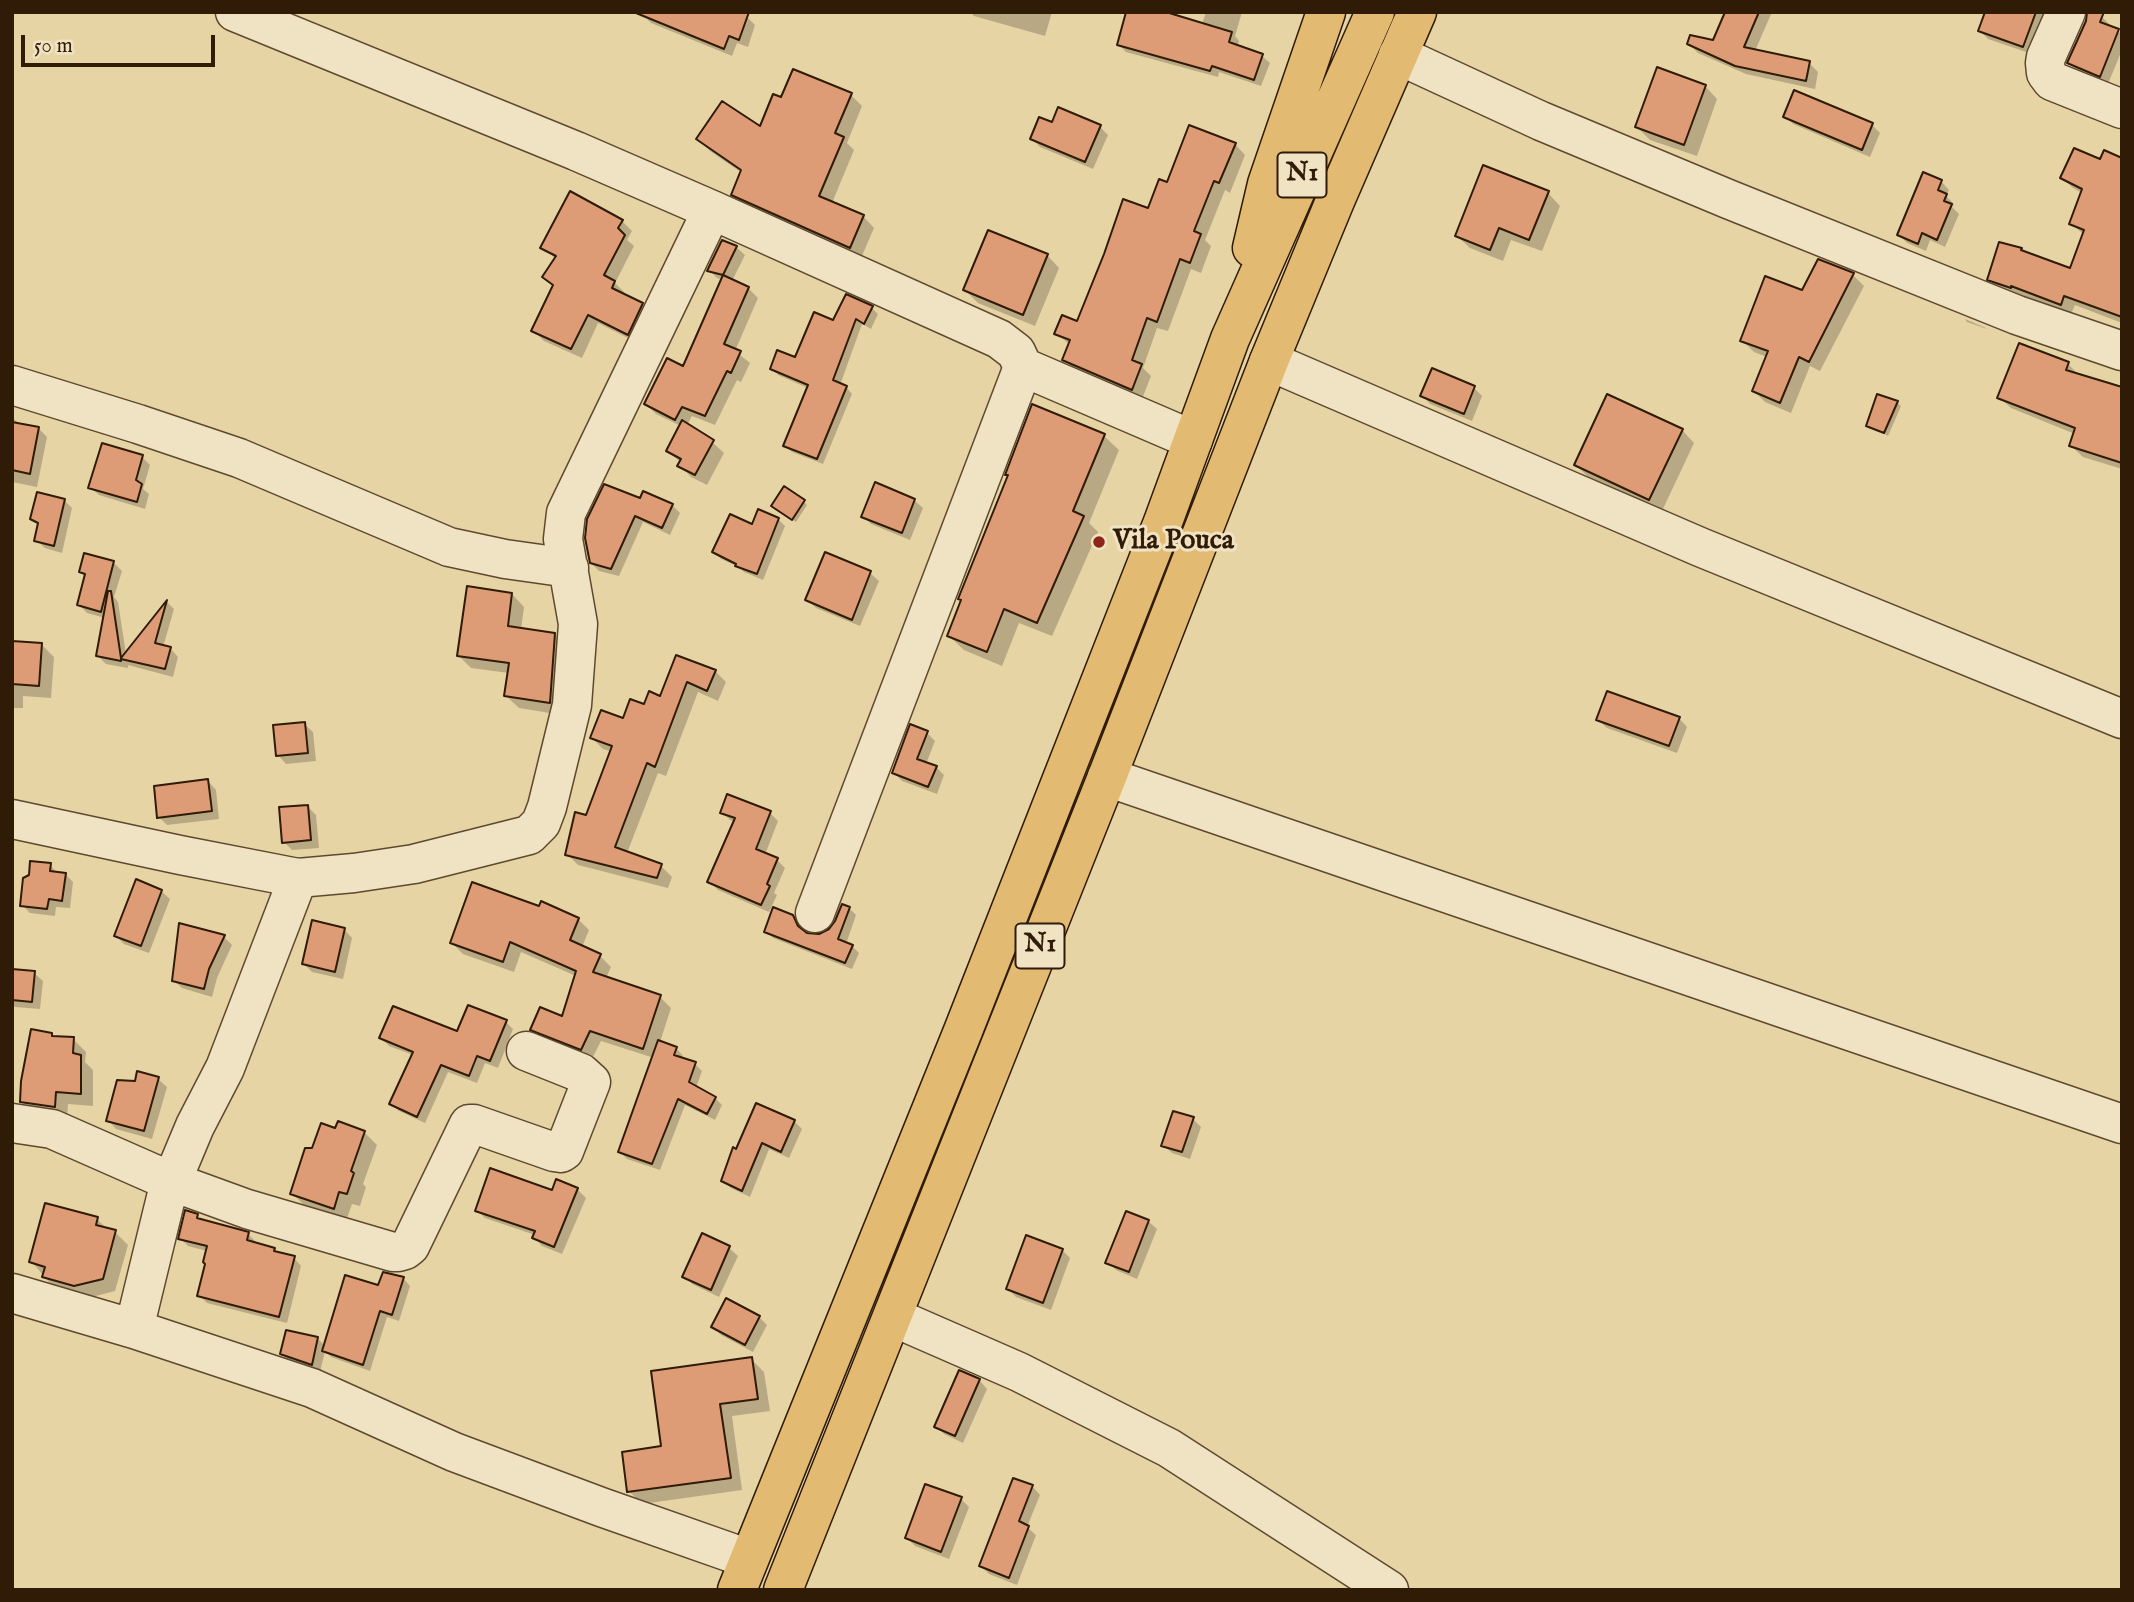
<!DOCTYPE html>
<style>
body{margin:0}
#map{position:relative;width:2134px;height:1602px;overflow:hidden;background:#e6d4a5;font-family:"IM FELL English",serif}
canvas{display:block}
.frame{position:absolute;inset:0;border:14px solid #301b07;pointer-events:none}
.scale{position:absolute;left:21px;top:35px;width:194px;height:32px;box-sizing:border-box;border:4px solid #301b07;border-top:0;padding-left:9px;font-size:21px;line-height:24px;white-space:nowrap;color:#301b07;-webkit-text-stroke:5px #efe3c4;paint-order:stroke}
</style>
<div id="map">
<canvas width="2134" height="1602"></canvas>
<div class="frame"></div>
<div class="scale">50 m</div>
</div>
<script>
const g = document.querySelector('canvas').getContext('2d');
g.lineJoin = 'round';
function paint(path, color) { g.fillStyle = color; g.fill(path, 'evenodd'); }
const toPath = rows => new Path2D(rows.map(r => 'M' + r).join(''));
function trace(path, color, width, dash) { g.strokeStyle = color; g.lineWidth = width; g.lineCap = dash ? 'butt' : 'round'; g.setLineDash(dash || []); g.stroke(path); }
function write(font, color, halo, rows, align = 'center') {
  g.font = font + ' "IM FELL English",serif'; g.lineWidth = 6; g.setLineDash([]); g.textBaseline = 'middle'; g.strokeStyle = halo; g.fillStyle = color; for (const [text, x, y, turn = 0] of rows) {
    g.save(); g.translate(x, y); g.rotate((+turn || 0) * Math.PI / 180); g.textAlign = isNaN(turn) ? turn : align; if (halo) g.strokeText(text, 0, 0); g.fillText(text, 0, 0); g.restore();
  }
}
paint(toPath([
 [644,12,750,12,748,18,755,25,748,47,737,43,732,56,651,23,643,15],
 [970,12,1052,12,1045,36,974,16],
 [1206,12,1242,12,1235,36,1239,41,1237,47,1262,56,1270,63,1261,86,1219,72,1218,77,1126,52,1119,45,1202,24],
 [1727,12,1772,12,1755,51,1809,63,1818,72,1815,89,1746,74,1698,53,1689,44,1714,42],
 [1987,12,2045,12,2032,54,1988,39,1980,31],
 [2102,17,2110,25,2109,27,2122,34,2122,50,2108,84,2077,71,2069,63],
 [1705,86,1717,99,1697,156,1650,140,1637,127],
 [851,95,862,106,847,143,854,150,832,203,863,216,874,228,861,258,745,206,733,194,742,173,710,151,698,139,760,129],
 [1785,116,1872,125,1880,133,1870,157,1793,124],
 [1100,127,1108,135,1093,169,1040,147,1032,139],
 [1235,144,1245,155,1230,193,1225,190,1205,240,1211,246,1201,273,1191,269,1168,331,1157,328,1143,368,1151,376,1142,399,1075,370,1064,359,1070,345,1056,333,1078,323,1149,211,1168,184],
 [2100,162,2122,250,2122,323,2075,305,2071,314,2022,295,2021,297,2000,290,1989,279,2071,271,2084,235,2071,223,2082,193,2073,188,2062,178],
 [1941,181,1949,190,1946,196,1954,204,1952,207,1959,214,1945,247,1930,240,1926,251,1907,243,1899,235],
 [1548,193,1560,206,1542,251,1511,240,1503,261,1470,248,1457,236],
 [622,221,632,231,627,240,634,246,615,283,624,292,623,295,642,304,652,314,638,343,598,323,582,358,544,341,534,331,554,287,544,277,556,259,542,247],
 [723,242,736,247,745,255,732,281,748,288,758,298,735,351,750,363,741,382,737,380,715,425,692,416,687,425,712,442,724,453,707,485,691,477,680,465,681,463,668,451,681,426,656,414,646,404,683,368,723,280,717,278,709,270],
 [1047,255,1059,268,1035,326,978,303,965,290],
 [1853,275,1864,286,1820,371,1810,366,1791,413,1765,402,1754,391,1767,357,1754,352,1743,341],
 [872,308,878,314,871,329,862,324,840,385,846,387,852,394,823,464,792,452,785,446,808,388,778,375,772,368,796,359],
 [1965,319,1986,328,1987,329,1967,322],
 [2068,364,2080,376,2122,389,2122,469,2083,457,2071,446,2075,434,2011,408,1999,397],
 [1474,388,1482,396,1472,421,1430,404,1422,396],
 [1897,403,1901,406,1888,436,1868,425],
 [12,418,22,425,39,429,47,437,37,487,12,482],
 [1682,430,1694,443,1662,511,1589,478,1576,465],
 [1104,436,1119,450,1089,523,1098,532,1052,636,1019,623,1002,666,964,650,949,636],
 [142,457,150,465,143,489,149,494,145,509,99,495,90,487],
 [64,500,72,508,62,553,45,548,36,540,40,526,32,518],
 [914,500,923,508,910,540,871,524,863,516],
 [641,501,672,505,680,513,670,535,643,522,619,576,599,571,591,563],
 [803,501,807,505,796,522,776,509],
 [778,519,785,526,763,580,744,572,739,567,721,559,714,552,753,527],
 [826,555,870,573,879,581,860,626,816,608,807,600],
 [113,562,122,571,114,597,118,602,126,654,167,602,174,609,163,647,170,648,178,657,173,677,128,665,128,668,106,664,97,655,105,618,87,613,79,605,86,577,81,571],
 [512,594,524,607,521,630,555,635,567,648,562,715,519,708,506,696,509,673,471,668,458,655],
 [12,642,41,644,54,657,51,698,23,696,23,708,12,708],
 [677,657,715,671,726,682,718,701,698,692,666,776,658,773,627,853,661,866,672,877,668,888,578,865,567,854,587,817,612,752,603,749,592,738,661,698],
 [1679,718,1687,727,1677,753,1607,728,1598,720],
 [304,724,313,732,316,761,286,764,278,755],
 [927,733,935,741,926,764,936,767,944,775,937,794,902,781,894,773],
 [208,781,216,790,219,819,167,825,159,817],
 [308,807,316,815,319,848,292,850,284,842],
 [722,812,770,813,778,821,765,855,777,860,785,868,774,893,777,895,769,912,718,890,710,882,735,822,730,820],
 [50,865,58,874,65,874,73,882,70,908,56,907,55,916,30,913,22,905],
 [161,891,170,899,149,953,124,944,116,936],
 [849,908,856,915,846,944,852,946,859,953,852,969,773,938,766,931,792,917,800,924,803,933,818,936,830,931],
 [578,919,589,930,582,947,600,956,611,967,606,978,660,997,671,1008,660,1042,676,1048,683,1056,682,1060,695,1064,702,1071,696,1088,715,1098,722,1105,715,1120,685,1105,660,1170,627,1159,620,1152,654,1058,601,1041,592,1059,543,1041,532,1030,563,1019,576,976,521,952,514,972,463,954,452,943],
 [344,929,352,938,343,979,312,972,304,964],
 [224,937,232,945,217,978,212,997,182,988,173,980],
 [12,971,34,973,43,981,40,1009,15,1007,12,1004],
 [506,1022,513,1029,498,1068,485,1063,477,1083,448,1072,425,1123,399,1111,391,1104,413,1055,389,1046,381,1038,458,1033],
 [51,1034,55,1038,73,1039,86,1052,85,1062,93,1070,93,1106,68,1104,67,1119,34,1114,21,1101],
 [158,1079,167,1087,152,1139,116,1129,108,1120,136,1082],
 [1193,1119,1201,1127,1190,1159,1172,1153,1163,1145],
 [794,1121,802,1129,789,1158,769,1149,750,1197,731,1188,723,1181,737,1151],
 [336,1131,364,1132,377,1145,363,1184,366,1187,360,1206,352,1204,346,1221,305,1206,292,1193,314,1150],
 [577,1189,586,1198,562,1254,542,1246,534,1237,535,1235,485,1218,477,1210,553,1192],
 [197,1216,202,1221,248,1234,256,1242,255,1244,274,1249,280,1255,294,1258,301,1266,287,1323,207,1303,199,1295,207,1251,188,1246,180,1238],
 [97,1219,108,1230,115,1232,128,1245,115,1291,88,1298,56,1290,31,1261],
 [1148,1221,1157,1229,1137,1279,1116,1270,1108,1262],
 [703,1236,729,1248,738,1256,719,1297,692,1284,684,1276],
 [1062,1250,1070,1258,1051,1310,1016,1297,1008,1289],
 [403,1278,410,1286,399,1321,387,1317,370,1371,331,1357,325,1351,320,1372,290,1362,282,1354,318,1339,325,1346,380,1287],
 [759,1317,767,1325,753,1352,721,1335,713,1327],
 [751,1359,764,1372,770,1411,732,1416,742,1490,642,1504,629,1491,663,1448],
 [979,1380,987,1389,963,1443,944,1434,936,1426],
 [1032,1486,1040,1495,1027,1527,1036,1535,1017,1585,989,1574,981,1566],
 [961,1499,969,1507,949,1559,915,1546,907,1538]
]), '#0003');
const building = toPath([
 [749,12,739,40,729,36,724,49,636,13,749,12],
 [1126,12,1166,12,1232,32,1229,42,1263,54,1254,80,1212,66,1210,71,1117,45,1126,12],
 [1725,12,1759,12,1744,47,1810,61,1806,81,1735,66,1687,44,1690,35,1713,40,1725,12],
 [1985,12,2036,12,2023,47,1978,31,1985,12],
 [2087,12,2104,12,2100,22,2119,29,2100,77,2067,63,2086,21,2087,12],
 [1657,67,1706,85,1684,145,1635,127,1657,67],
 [793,69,852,93,835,133,844,137,819,196,864,215,850,248,731,195,741,170,696,139,722,101,760,126,773,94,781,97,793,69],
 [1794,90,1873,123,1862,150,1783,117,1794,90],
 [1058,107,1101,125,1085,162,1030,139,1039,117,1052,122,1058,107],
 [1189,125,1236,143,1219,183,1214,181,1194,231,1201,234,1190,263,1180,259,1157,322,1147,318,1132,360,1142,364,1132,390,1062,360,1070,340,1054,334,1062,315,1077,321,1104,254,1123,199,1148,208,1159,179,1167,182,1189,125],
 [2074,148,2100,159,2104,150,2122,158,2122,317,2064,296,2061,305,2011,286,2011,288,1987,280,1999,242,2022,248,2021,250,2070,268,2084,230,2069,224,2082,189,2060,178,2074,148],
 [1483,165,1549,191,1529,240,1499,228,1490,250,1455,236,1483,165],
 [1923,172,1942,180,1938,190,1947,194,1944,201,1952,204,1937,240,1922,233,1918,244,1897,235,1923,172],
 [570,191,623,220,618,228,625,235,604,275,615,281,612,288,643,303,628,335,588,315,571,349,531,331,553,285,542,277,556,256,540,248,570,191],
 [988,230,1048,254,1023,315,963,290,988,230],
 [722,240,737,246,723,275,707,271,722,240],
 [1818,259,1854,273,1809,362,1799,357,1780,403,1752,391,1768,351,1740,341,1765,276,1802,290,1818,259],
 [723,275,749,287,724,344,741,351,731,373,727,371,705,416,682,407,675,420,644,404,667,358,683,366,723,275],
 [846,294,873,306,864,324,856,319,833,380,847,386,817,459,783,446,808,385,770,369,777,350,795,357,814,312,833,320,846,294],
 [2019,343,2069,362,2066,370,2122,387,2122,463,2069,446,2075,428,1997,398,2019,343],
 [1432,368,1475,386,1464,414,1420,396,1432,368],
 [1607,394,1683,429,1649,500,1574,465,1607,394],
 [1877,394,1898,401,1884,433,1866,426,1877,394],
 [1032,404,1105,434,1073,511,1084,516,1037,623,1004,609,987,652,947,636,961,600,958,599,1008,475,1005,475,1032,404],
 [682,420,714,440,695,475,677,466,681,459,666,451,682,420],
 [12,422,39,427,30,474,12,470,12,422],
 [102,443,143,455,136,480,142,484,137,502,88,488,102,443],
 [875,482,915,499,902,533,861,517,875,482],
 [604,484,640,498,643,491,673,504,662,528,635,516,611,569,590,563,585,538,587,519,604,484],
 [784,486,805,500,792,520,771,506,784,486],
 [37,492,65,499,54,546,34,541,38,523,30,519,37,492],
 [758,509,779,518,757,574,735,566,736,564,712,552,730,514,752,524,758,509],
 [825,552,871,571,852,620,805,600,825,552],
 [84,553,114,561,101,612,77,605,85,574,79,572,84,553],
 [467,586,512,593,508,626,555,633,550,703,504,696,509,663,457,656,467,586],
 [108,591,111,591,121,658,167,600,155,643,171,647,165,669,121,659,121,661,96,656,108,591],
 [12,641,42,643,39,686,12,684,12,641],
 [676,655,716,670,707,691,687,682,655,767,647,763,615,847,662,864,657,878,565,855,575,812,586,815,612,746,590,738,601,710,623,718,630,699,644,704,649,691,660,696,676,655],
 [1607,691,1680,717,1669,746,1596,720,1607,691],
 [305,722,308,753,276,756,273,725,305,722],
 [910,724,928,731,917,759,937,766,928,787,892,773,910,724],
 [208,779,212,811,157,818,154,786,208,779],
 [727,794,771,811,756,849,778,858,767,884,770,886,761,905,707,882,735,818,720,813,727,794],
 [308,805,311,840,282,843,279,807,308,805],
 [30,861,51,863,50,871,66,873,62,901,49,899,47,909,20,906,23,878,29,875,30,861],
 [136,879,162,890,141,946,114,936,136,879],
 [472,882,539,906,541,901,579,918,570,940,601,954,593,972,661,995,643,1049,590,1031,581,1050,530,1030,540,1007,562,1016,576,971,510,942,503,962,450,943,472,882],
 [842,904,850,907,838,939,853,945,845,963,764,932,773,907,793,915,798,926,807,933,819,934,829,929,835,921,842,904],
 [312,920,345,928,335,972,302,964,312,920],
 [179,923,225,935,209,969,204,989,172,981,179,923],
 [12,969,35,971,32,1002,12,1000,12,969],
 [468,1005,507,1020,490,1061,477,1056,469,1076,441,1065,417,1117,389,1104,413,1052,379,1038,393,1006,457,1031,468,1005],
 [31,1029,52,1033,52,1036,74,1037,73,1053,81,1055,81,1094,56,1092,55,1107,20,1102,21,1081,31,1029],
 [658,1040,677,1047,674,1055,696,1062,689,1082,716,1097,707,1114,678,1099,652,1164,618,1152,658,1040],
 [137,1071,159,1077,144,1131,106,1121,117,1080,135,1081,137,1071],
 [756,1103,795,1120,781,1152,762,1143,742,1191,721,1181,733,1147,736,1149,756,1103],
 [1173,1111,1194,1117,1182,1152,1161,1146,1173,1111],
 [338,1121,365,1131,351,1171,354,1173,347,1194,339,1192,334,1209,290,1194,305,1148,312,1148,321,1123,335,1128,338,1121],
 [490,1168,552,1190,556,1179,578,1188,554,1247,532,1238,535,1231,475,1211,490,1168],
 [45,1203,98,1217,96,1225,116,1230,103,1279,74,1286,42,1277,45,1267,29,1262,45,1203],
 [185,1210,198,1214,197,1218,249,1232,247,1240,275,1248,274,1251,295,1256,279,1317,197,1296,205,1264,203,1262,207,1246,178,1239,185,1210],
 [1126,1211,1149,1220,1129,1272,1105,1263,1126,1211],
 [702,1233,730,1246,711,1290,682,1277,702,1233],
 [1026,1235,1063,1249,1043,1303,1006,1289,1026,1235],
 [383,1272,404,1277,392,1315,380,1311,363,1365,322,1351,345,1275,378,1285,383,1272],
 [726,1298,760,1316,745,1345,711,1327,726,1298],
 [286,1330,318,1337,312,1365,280,1354,286,1330],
 [752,1357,758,1399,720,1404,731,1478,627,1492,622,1452,661,1446,651,1371,752,1357],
 [959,1370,980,1379,955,1436,934,1427,959,1370],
 [1013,1478,1033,1485,1019,1521,1029,1526,1009,1578,979,1566,1013,1478],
 [925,1484,962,1497,941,1552,905,1538,925,1484]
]);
paint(building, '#dd9b76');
trace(building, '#301b07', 2);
const minor = toPath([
 [235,12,576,151,712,210,999,339,1016,352,1023,367,1193,440],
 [2066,12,2046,57,2045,63,2046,73,2052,81,2122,109],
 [1398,55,1541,121,1728,199,2017,315,2122,351],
 [1269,361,1700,547,2122,719],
 [12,385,138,424,239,458,449,547,505,559,569,568],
 [1107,777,2122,1124],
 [12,819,180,855,298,878,354,873,414,864,529,835,541,823,547,807,572,705,578,624,563,539,566,513,712,210],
 [815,913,1023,367],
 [12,1123,52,1129,170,1181,247,1209,393,1252,398,1252,405,1250,410,1246,469,1124,474,1124,554,1152,561,1153,564,1151,591,1082,581,1073,526,1051],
 [12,1293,134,1329,312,1388,454,1452,601,1507,749,1559],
 [893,1317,1019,1372,1169,1448,1389,1590],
 [134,1329,170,1181,177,1169,195,1126,225,1068,298,878]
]);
const highway = toPath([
 [1252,248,1267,184,1326,12],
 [737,1590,963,1031,1163,522,1230,339,1375,12],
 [783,1590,1107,777,1269,361,1335,201,1417,12]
]);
trace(minor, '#5e492e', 41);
trace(highway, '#301b07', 41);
trace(minor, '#efe3c4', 38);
trace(highway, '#e3ba72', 38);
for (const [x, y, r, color] of [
 [1099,542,7,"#8f2418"]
]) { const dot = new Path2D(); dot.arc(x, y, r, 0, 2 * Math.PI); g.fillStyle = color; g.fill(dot); trace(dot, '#efe3c4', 2.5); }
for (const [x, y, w] of [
 [1302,175,49],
 [1040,946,49]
]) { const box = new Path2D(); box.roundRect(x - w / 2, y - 22.5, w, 45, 5); g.fillStyle = '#efe3c4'; g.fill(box); trace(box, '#301b07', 2); }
write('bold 26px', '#301b07', null, [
 ["N1",1302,175],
 ["N1",1040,946]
]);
write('bold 28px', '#301b07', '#efe3c4', [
 ["Vila Pouca",1113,542]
], 'left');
</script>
